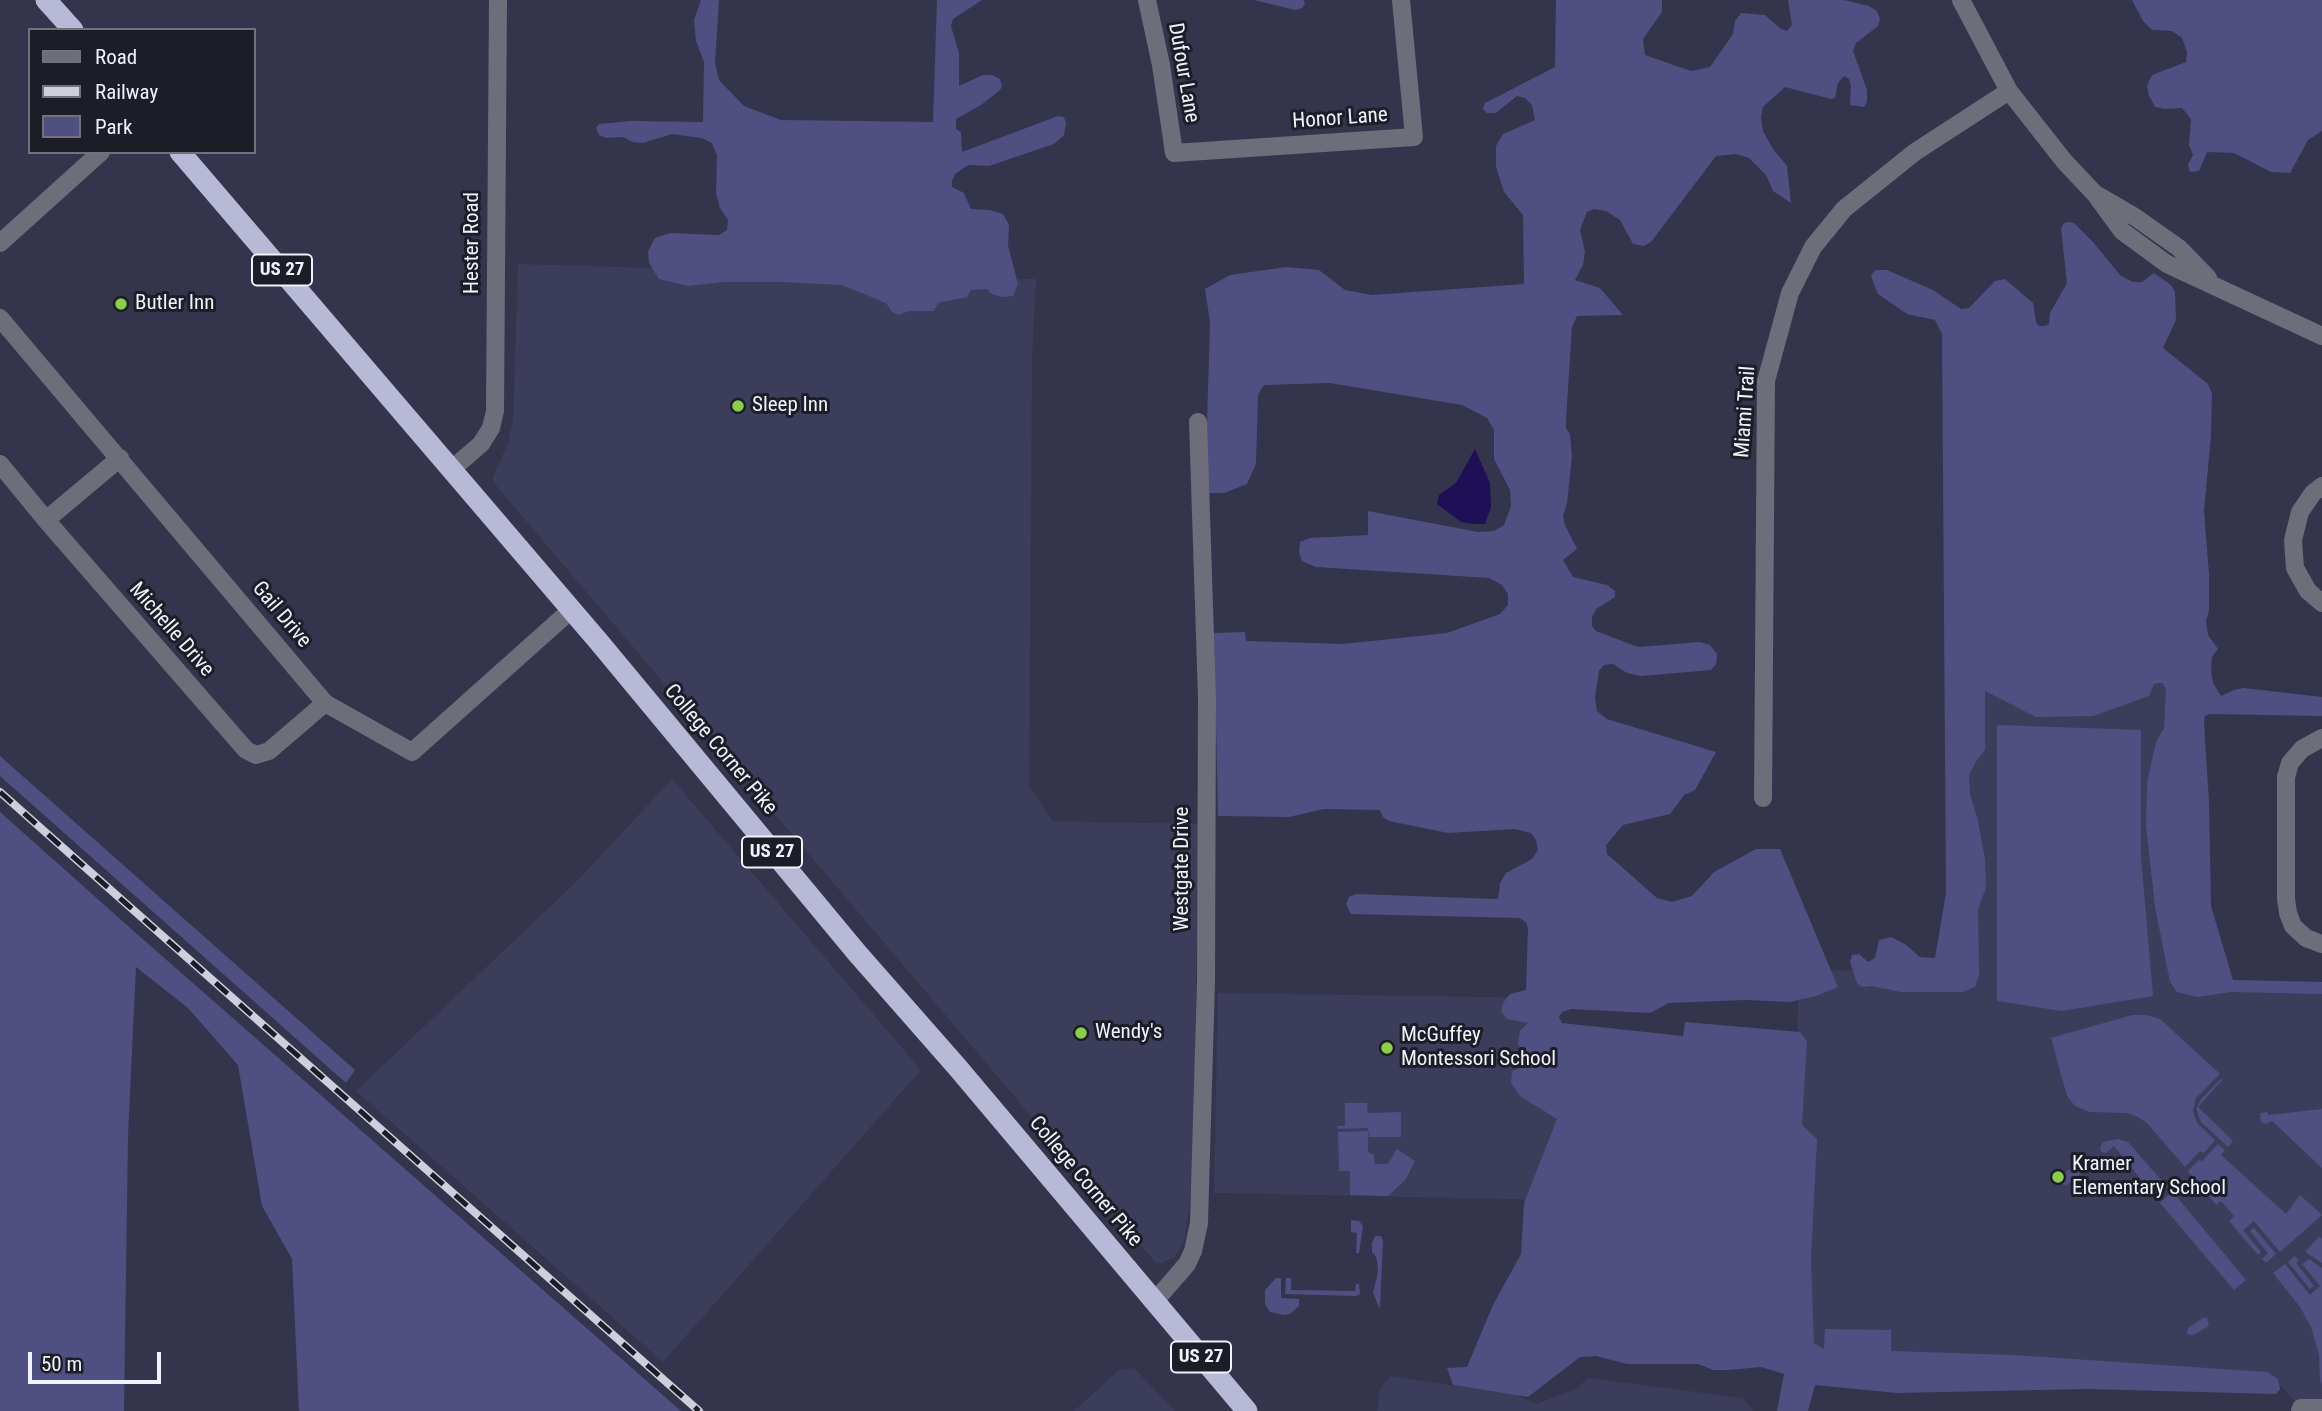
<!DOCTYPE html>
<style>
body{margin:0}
#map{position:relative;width:2322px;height:1411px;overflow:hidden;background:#34344c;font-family:"Roboto Condensed",sans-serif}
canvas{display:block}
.legend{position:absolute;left:28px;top:28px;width:228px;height:126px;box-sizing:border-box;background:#1d1d28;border:2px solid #72727e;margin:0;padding:9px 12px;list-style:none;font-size:21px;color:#f1f2fe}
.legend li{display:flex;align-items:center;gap:14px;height:35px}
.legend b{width:35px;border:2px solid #72727e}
.scale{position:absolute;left:28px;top:1352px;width:133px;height:32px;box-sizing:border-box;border:4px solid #f1f2fe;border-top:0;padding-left:9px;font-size:21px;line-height:24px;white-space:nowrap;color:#f1f2fe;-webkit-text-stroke:5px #1d1d28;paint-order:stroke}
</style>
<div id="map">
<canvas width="2322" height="1411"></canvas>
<ul class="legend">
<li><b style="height:9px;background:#6d6e7a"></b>Road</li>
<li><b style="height:9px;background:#cecfdd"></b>Railway</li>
<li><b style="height:19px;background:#4f4f82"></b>Park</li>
</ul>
<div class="scale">50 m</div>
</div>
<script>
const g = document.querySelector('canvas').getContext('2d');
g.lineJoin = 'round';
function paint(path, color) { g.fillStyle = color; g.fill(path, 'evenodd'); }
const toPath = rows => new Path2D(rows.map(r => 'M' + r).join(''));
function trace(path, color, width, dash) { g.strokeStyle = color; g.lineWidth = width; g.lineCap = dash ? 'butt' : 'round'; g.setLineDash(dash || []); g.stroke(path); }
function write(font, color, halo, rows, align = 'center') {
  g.font = font + ' "Roboto Condensed",sans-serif'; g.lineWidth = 6; g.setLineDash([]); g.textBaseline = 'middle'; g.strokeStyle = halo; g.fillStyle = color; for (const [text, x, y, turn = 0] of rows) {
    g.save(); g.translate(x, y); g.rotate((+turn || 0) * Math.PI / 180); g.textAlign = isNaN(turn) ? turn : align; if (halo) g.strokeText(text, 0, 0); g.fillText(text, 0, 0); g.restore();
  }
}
paint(toPath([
 [518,264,1036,279,1032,358,1029,785,1052,821,1199,824,1193,1179,1184,1241,1175,1257,1161,1263,1155,1262,494,483,493,477,508,443,513,422],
 [1965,658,2187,662,2188,979,2322,982,2322,1408,2301,1408,2280,1385,1789,1372,1799,970,1964,971],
 [672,779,921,1070,663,1362,356,1091,578,880],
 [1218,993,1556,998,1556,1200,1214,1193],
 [1134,1368,1175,1411,1074,1411,1119,1370],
 [1390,1376,1516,1395,1537,1404,1577,1388,1588,1378,1743,1398,1753,1411,1377,1411,1380,1388]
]), '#3c3d5a');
paint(toPath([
 [701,0,719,0,715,63,719,80,744,106,781,120,933,122,937,0,982,0,953,19,951,26,959,53,959,86,983,75,992,75,1000,79,1002,86,1000,90,981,105,956,119,956,129,961,132,962,152,1058,116,1064,117,1066,123,1064,135,1054,144,989,166,968,165,955,174,952,181,952,187,964,193,971,209,990,210,1003,214,1009,225,1008,246,1018,284,1013,296,1001,297,992,294,987,289,971,290,967,297,938,303,934,311,909,311,899,315,892,312,886,303,842,285,780,282,723,282,688,286,659,279,649,263,648,251,655,238,670,233,719,235,727,230,728,220,720,208,716,193,717,155,712,143,702,138,672,134,643,143,632,142,623,137,606,138,599,135,596,128,599,124,631,121,703,122,704,62,696,41,694,20],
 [1254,0,1304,0,1305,4,1302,8,1295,10],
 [1556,0,1662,0,1662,12,1643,39,1645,55,1691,71,1710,67,1733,34,1735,21,1741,13,1765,15,1781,29,1787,31,1792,25,1788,0,1844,0,1869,6,1877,11,1880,19,1878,26,1856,43,1853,51,1867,90,1867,102,1864,107,1850,105,1851,86,1849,79,1844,76,1838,83,1835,98,1831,99,1785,87,1763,107,1761,117,1763,131,1773,149,1787,166,1791,203,1773,191,1766,175,1749,158,1736,154,1716,156,1651,242,1644,246,1633,244,1620,220,1606,211,1594,209,1587,212,1580,230,1585,252,1583,265,1575,280,1600,288,1623,315,1577,316,1572,327,1566,420,1566,428,1570,434,1572,457,1567,503,1563,516,1565,525,1577,549,1563,560,1573,577,1607,585,1615,591,1615,597,1596,609,1592,617,1592,626,1596,631,1638,647,1700,642,1710,645,1717,654,1716,664,1711,670,1641,676,1627,673,1613,664,1604,665,1599,671,1595,698,1597,711,1607,719,1716,752,1695,790,1684,795,1670,814,1623,825,1606,845,1607,854,1657,898,1672,902,1692,896,1714,872,1756,849,1780,849,1838,987,1816,996,1790,1002,1745,1000,1669,1003,1650,1013,1571,1009,1562,1012,1559,1017,1562,1023,1683,1036,1685,1022,1800,1032,1807,1041,1802,1125,1817,1139,1811,1259,1814,1343,1824,1349,1825,1329,1891,1330,1891,1351,2013,1355,2267,1372,2278,1379,2280,1389,2276,1394,2088,1389,1897,1393,1815,1385,1808,1411,1777,1411,1784,1374,1761,1367,1728,1370,1713,1370,1698,1364,1627,1364,1596,1356,1580,1357,1528,1397,1453,1385,1447,1368,1467,1367,1493,1305,1521,1254,1524,1203,1557,1119,1520,1096,1511,1083,1512,1071,1533,1064,1521,1056,1518,1043,1520,1031,1528,1023,1507,1019,1501,1011,1503,1003,1510,994,1526,990,1528,928,1526,922,1519,918,1351,914,1346,904,1349,897,1356,894,1498,899,1500,883,1506,873,1532,859,1538,850,1536,840,1531,833,1514,829,1448,833,1389,821,1383,817,1380,810,1324,809,1289,817,1218,816,1214,633,1245,632,1246,641,1343,644,1447,633,1500,614,1508,605,1508,594,1502,585,1489,578,1316,567,1302,561,1299,552,1300,542,1310,538,1368,535,1368,511,1478,532,1494,531,1504,525,1511,506,1510,490,1494,459,1494,430,1487,418,1462,405,1330,383,1264,385,1258,395,1256,464,1247,484,1224,493,1205,493,1210,322,1205,289,1230,275,1286,267,1319,270,1345,290,1372,295,1524,284,1523,215,1504,192,1496,167,1496,146,1503,134,1535,120,1532,105,1525,98,1517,96,1496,113,1487,113,1483,109,1485,103,1555,67],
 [2132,0,2322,0,2322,131,2308,140,2290,173,2271,172,2234,153,2207,152,2199,171,2190,172,2188,165,2193,155,2189,145,2191,119,2182,108,2164,109,2155,107,2149,96,2147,86,2152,75,2186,62,2187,52,2182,38,2172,31,2152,30,2143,21],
 [2069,222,2074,223,2092,241,2121,276,2133,282,2142,282,2154,273,2171,285,2175,292,2176,320,2163,348,2208,384,2212,394,2211,436,2204,511,2209,574,2209,611,2206,621,2208,635,2218,649,2212,657,2211,671,2213,683,2221,696,2234,690,2244,688,2322,697,2322,716,2210,714,2205,716,2204,722,2209,802,2211,906,2233,980,2322,982,2322,994,2231,992,2197,997,2177,992,2170,982,2155,907,2146,825,2147,783,2156,742,2164,728,2166,690,2163,683,2159,683,2154,684,2149,696,2093,716,2036,717,1985,691,1985,750,1977,760,1969,775,1970,795,1977,817,1985,859,1986,888,1978,909,1979,975,1975,987,1963,992,1901,992,1872,986,1862,987,1857,983,1850,962,1852,955,1859,954,1868,962,1875,958,1879,940,1891,937,1905,944,1920,957,1935,958,1946,893,1942,334,1935,320,1907,314,1878,294,1871,276,1875,270,1887,270,1933,290,1961,309,1969,308,1995,281,2005,279,2033,303,2036,322,2039,326,2045,326,2049,324,2050,313,2067,283,2061,228,2064,223],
 [1997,725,2141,730,2141,856,2153,996,2062,1011,1997,1001],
 [0,756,355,1070,346,1083,0,776],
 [0,812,137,934,681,1411,299,1411,292,1259,262,1206,238,1065,188,1008,136,967,128,1136,124,1411,0,1411],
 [2132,1015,2146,1015,2160,1019,2220,1074,2196,1098,2193,1111,2197,1123,2215,1140,2204,1153,2200,1151,2185,1167,2147,1123,2138,1117,2127,1113,2090,1112,2075,1106,2067,1096,2051,1038],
 [2221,1079,2223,1079,2198,1107,2233,1141,2228,1147,2201,1122,2197,1112,2197,1107,2201,1099],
 [1345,1103,1367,1103,1368,1117,1368,1113,1401,1112,1401,1137,1369,1137,1368,1128,1338,1129,1337,1126,1345,1126],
 [2322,1109,2322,1168,2272,1121,2266,1124,2261,1122,2260,1113,2267,1112,2268,1115],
 [1368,1131,1368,1152,1374,1155,1375,1164,1388,1164,1397,1149,1415,1161,1406,1179,1388,1196,1350,1195,1350,1171,1339,1171,1338,1132],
 [2118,1139,2128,1142,2167,1187,2156,1198,2114,1146,2106,1153,2101,1152,2100,1148,2103,1142],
 [2218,1144,2225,1150,2221,1155,2286,1214,2300,1195,2322,1215,2280,1252,2254,1221,2243,1230,2261,1252,2258,1255,2229,1221,2234,1216,2221,1201,2216,1205,2188,1171,2199,1160,2202,1161],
 [2078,1163,2083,1166,2083,1172,2067,1185,2061,1184,2060,1176],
 [2172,1191,2246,1280,2234,1290,2160,1203],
 [1351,1220,1359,1221,1363,1226,1359,1253,1356,1253,1357,1233,1351,1232],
 [2254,1228,2276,1254,2266,1263,2262,1259,2268,1253,2250,1231],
 [1375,1236,1381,1236,1383,1241,1380,1309,1373,1293,1378,1272,1377,1260,1374,1253,1372,1253,1372,1243],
 [2320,1236,2322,1239,2322,1263,2305,1252],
 [2295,1256,2299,1260,2296,1263,2314,1286,2310,1289,2288,1262],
 [2309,1259,2322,1268,2322,1385,2320,1380,2319,1355,2311,1327,2300,1307,2273,1273,2285,1264,2310,1295,2320,1286,2302,1264],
 [1276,1278,1281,1278,1281,1298,1299,1299,1299,1306,1290,1314,1284,1315,1270,1312,1265,1304,1265,1290],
 [1286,1278,1291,1278,1291,1290,1355,1291,1356,1284,1359,1284,1360,1294,1356,1296,1285,1294],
 [2203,1318,2207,1318,2209,1326,2193,1335,2187,1334,2188,1328]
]), '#4f4f82');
paint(toPath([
 [1475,449,1490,483,1491,507,1485,524,1473,524,1461,522,1437,504,1439,495,1456,483]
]), '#1e0f57');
trace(toPath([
 [1147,0,1161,65,1174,153,1414,137,1401,0],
 [1961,0,2009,91,2064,161,2095,194,2122,231,2167,264,2322,336],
 [2099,196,2135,217,2179,248,2208,278],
 [0,243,101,152],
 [0,318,325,703,412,752,571,610],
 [0,464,46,520,246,750,256,755,269,751,325,703],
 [452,469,481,444,491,428,495,411,498,0],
 [2322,486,2313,493,2300,512,2293,540,2295,568,2308,591,2322,603],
 [46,520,120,458],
 [2322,738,2302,749,2290,763,2286,777,2286,899,2288,913,2293,926,2306,938,2322,944],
 [1763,798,1766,381,1790,293,1813,247,1844,209,1915,152,2009,91],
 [1154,1302,1187,1264,1193,1251,1199,1223,1206,981,1207,698,1198,422],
 [2300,1411,2301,1408,2322,1408]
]), '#6d6e7a', 18);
trace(toPath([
 [46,0,73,30],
 [180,152,599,642,857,953,958,1068,1247,1411]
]), '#b7b9d6', 21);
const rail = toPath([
 [0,792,699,1411]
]);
trace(rail, '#cecfdd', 8);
trace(rail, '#1d1d28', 5, [16]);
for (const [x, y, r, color] of [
 [121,304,7,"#89cf48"],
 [738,406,7,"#89cf48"],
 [1081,1033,7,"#89cf48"],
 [1387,1048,7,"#89cf48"],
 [2058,1177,7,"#89cf48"]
]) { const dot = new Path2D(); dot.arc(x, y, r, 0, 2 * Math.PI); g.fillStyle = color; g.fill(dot); trace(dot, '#1d1d28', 2.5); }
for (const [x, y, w] of [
 [282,270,60],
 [772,852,60],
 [1201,1357,60]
]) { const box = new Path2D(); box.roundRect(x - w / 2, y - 15.5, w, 31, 5); g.fillStyle = '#1d1d28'; g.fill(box); trace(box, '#f1f2fe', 2); }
write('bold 19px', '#f1f2fe', null, [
 ["US 27",282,270],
 ["US 27",772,852],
 ["US 27",1201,1357]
]);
write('21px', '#f1f2fe', '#1d1d28', [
 ["Dufour Lane",1183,73,80],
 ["Honor Lane",1340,119,-4],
 ["Hester Road",473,243,-90],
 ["Miami Trail",1746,412,-86],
 ["Gail Drive",281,615,50],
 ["Michelle Drive",171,630,49],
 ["College Corner Pike",720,750,50],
 ["Westgate Drive",1183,869,-90],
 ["College Corner Pike",1085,1182,50]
]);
write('21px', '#f1f2fe', '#1d1d28', [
 ["Butler Inn",135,304],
 ["Sleep Inn",752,406],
 ["Wendy's",1095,1033],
 ["McGuffey",1401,1036],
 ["Montessori School",1401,1060],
 ["Kramer",2072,1165],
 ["Elementary School",2072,1189]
], 'left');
</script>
